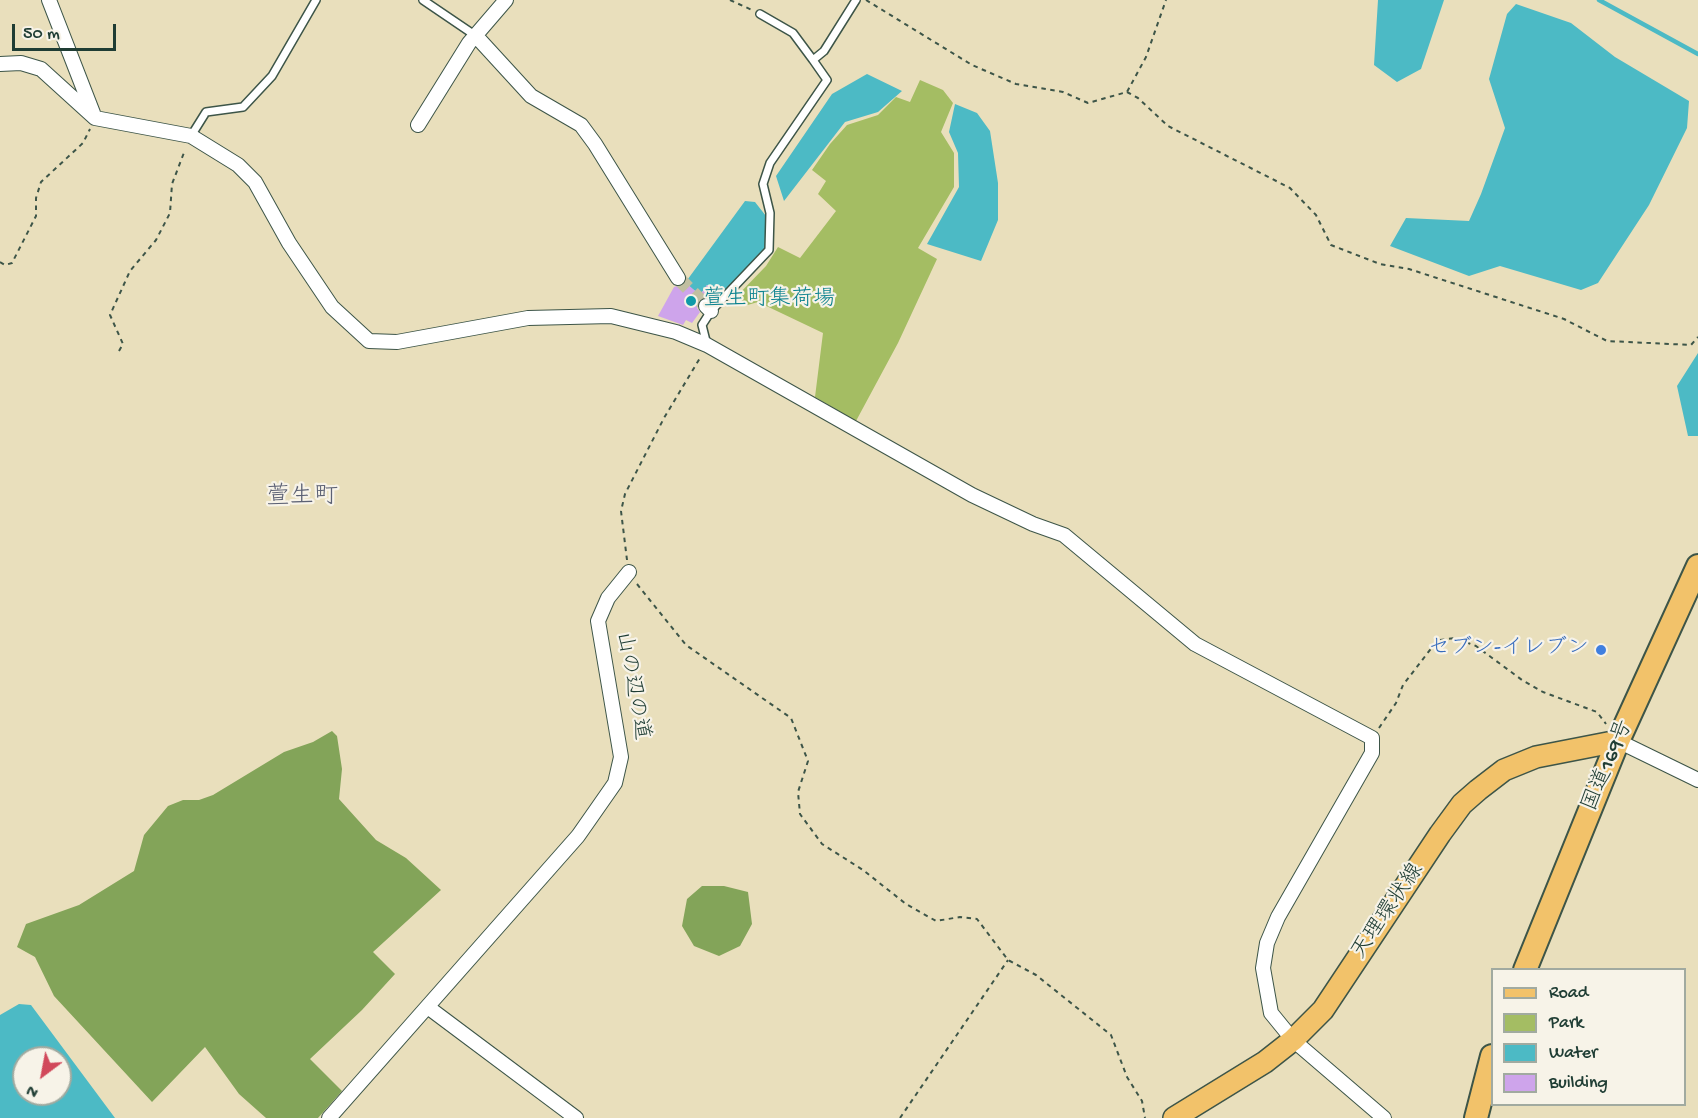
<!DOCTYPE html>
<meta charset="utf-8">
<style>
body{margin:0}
#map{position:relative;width:1698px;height:1118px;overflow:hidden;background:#e9dfbc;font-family:"Gochi Hand",sans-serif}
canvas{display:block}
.legend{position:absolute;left:1491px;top:968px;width:195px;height:138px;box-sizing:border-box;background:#f7f3e8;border:2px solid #a1aaa0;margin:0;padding:8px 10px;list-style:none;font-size:18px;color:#1f3d34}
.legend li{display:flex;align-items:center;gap:12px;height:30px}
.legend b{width:30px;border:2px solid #a1aaa0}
.north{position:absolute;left:12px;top:1046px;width:60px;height:60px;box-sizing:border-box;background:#f7f3e8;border:2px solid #a1aaa0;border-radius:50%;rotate:212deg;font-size:16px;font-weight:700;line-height:24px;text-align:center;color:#1f3d34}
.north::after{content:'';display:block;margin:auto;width:21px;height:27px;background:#d1495b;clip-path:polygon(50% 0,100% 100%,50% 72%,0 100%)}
.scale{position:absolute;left:12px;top:24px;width:104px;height:27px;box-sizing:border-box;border:3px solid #1f3d34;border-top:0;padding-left:8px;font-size:18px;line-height:21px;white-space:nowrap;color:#1f3d34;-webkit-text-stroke:4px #f7f3e8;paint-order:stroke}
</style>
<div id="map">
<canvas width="1698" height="1118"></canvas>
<ul class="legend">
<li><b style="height:8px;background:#f2c26a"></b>Road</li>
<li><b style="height:16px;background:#a4bd63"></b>Park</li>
<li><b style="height:16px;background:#4cbac5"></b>Water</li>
<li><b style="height:16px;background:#cea4eb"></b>Building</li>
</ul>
<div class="north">N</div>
<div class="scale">50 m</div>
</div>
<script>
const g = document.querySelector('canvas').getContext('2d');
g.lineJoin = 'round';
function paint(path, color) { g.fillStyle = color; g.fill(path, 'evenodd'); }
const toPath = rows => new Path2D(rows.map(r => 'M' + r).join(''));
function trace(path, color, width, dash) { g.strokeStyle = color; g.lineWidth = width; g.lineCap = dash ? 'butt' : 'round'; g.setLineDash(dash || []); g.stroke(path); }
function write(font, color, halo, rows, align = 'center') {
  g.font = font + ' "Gochi Hand","Klee One",sans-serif'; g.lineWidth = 4.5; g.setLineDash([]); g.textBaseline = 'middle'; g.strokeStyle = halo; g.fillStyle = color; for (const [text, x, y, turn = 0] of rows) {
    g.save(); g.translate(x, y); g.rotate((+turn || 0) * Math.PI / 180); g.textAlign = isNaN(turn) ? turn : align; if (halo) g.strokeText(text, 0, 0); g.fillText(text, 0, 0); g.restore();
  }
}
paint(toPath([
 [920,80,943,90,953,103,941,132,954,153,954,187,918,248,937,259,898,343,856,421,815,397,823,333,758,302,744,306,735,298,766,266,778,247,800,258,836,211,818,194,826,181,812,170,830,144,847,125,878,115,896,97,910,102]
]), '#a4bd63');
paint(toPath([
 [332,731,337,736,342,769,339,799,376,840,406,858,441,890,373,952,395,974,362,1010,310,1059,342,1091,318,1118,266,1118,239,1094,205,1047,152,1102,54,996,35,957,17,947,26,924,79,905,134,871,144,835,168,806,183,800,199,800,213,795,284,752,313,742],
 [702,886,724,886,748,892,752,924,740,946,719,956,694,946,682,926,687,899]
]), '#83a459');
paint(toPath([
 [1378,0,1444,0,1421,69,1397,82,1374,65],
 [1516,4,1571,23,1615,57,1689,101,1687,128,1649,205,1598,283,1581,290,1500,266,1469,276,1390,246,1406,218,1469,221,1481,194,1505,128,1489,79,1507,14],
 [867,74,902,91,878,112,845,122,784,201,776,176,832,94],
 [955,104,977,113,990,131,998,183,998,220,981,261,927,244,959,187,958,153,949,132],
 [745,201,755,202,766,216,766,249,721,295,707,285,700,295,685,283],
 [1698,353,1698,436,1688,436,1677,386],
 [19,1004,31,1005,115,1118,0,1118,0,1015],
 [24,1058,60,1058,60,1094,24,1094]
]), '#4cbac5');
trace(toPath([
 [1599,0,1698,54]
]), '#4cbac5', 4.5);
paint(toPath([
 [686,283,700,295,707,285,719,294,713,300,708,297,699,300,697,308,700,312,692,323,686,320,683,325,658,316,674,287]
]), '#cea4eb');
trace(toPath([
 [678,278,706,306]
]), '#c1bfa1', 14, [14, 7]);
const service = toPath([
 [423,0,476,36],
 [760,14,793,33,813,60],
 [191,136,206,112,243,107,272,76,316,0],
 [707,345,702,325,711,311,769,250,770,213,763,184,770,163,827,80,813,60,824,51,856,0]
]);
const minor = toPath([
 [49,0,93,113],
 [476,36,531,96,581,125,595,144,678,278],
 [0,64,21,63,41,69,95,118,191,136,238,165,255,182,289,243,332,307,369,341,397,342,528,318,611,316,676,332,707,345,972,495,1033,524,1064,535,1195,644,1372,738,1372,753,1278,917,1267,943,1263,968,1271,1013,1293,1040,1384,1118],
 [418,125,469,43,506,0],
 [706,306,711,311],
 [1618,741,1698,780],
 [429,1008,576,1118],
 [329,1118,578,836,615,783,621,757,598,621,608,598,629,572]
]);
const primary = toPath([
 [1174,1118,1265,1062,1293,1040,1323,1010,1440,834,1462,804,1478,790,1504,770,1536,757,1618,741]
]);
const trunk = toPath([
 [1525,970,1618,741,1698,566],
 [1476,1118,1492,1056]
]);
trace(service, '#3d5548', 10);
trace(minor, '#3d5548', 16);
trace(primary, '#3d5548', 24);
trace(trunk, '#3d5548', 26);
trace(toPath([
 [730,0,752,10],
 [866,0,972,65,1016,84,1063,92,1088,103,1127,92,1146,57,1166,0],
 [1127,92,1138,98,1168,126,1290,188,1316,215,1331,245,1380,264,1409,269,1564,319,1607,341,1691,345,1698,337],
 [0,262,5,265,12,263,36,216,36,198,41,182,83,143,90,129],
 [119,351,123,344,110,315,130,271,156,240,170,213,172,184,185,150],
 [627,560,621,511,625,494,664,418,700,358],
 [637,584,686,645,791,718,808,761,798,792,800,814,822,844,863,870,906,904,936,921,960,917,977,919,1008,960,1036,975,1111,1035,1127,1077,1142,1101,1145,1118],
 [1379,728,1396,703,1403,685,1433,646,1440,640,1455,638,1476,646,1522,680,1543,692,1597,712,1606,724],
 [900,1118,1008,960]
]), '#3d5548', 2, [4.5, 4.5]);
trace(service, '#fff', 7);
trace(minor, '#fff', 14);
trace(primary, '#f2c26a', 21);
trace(trunk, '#f2c26a', 22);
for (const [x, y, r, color] of [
 [691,301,6,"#0f9aa8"],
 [1601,650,6,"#3f7fe0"]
]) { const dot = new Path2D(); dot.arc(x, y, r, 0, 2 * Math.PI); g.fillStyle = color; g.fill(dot); trace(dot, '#f7f3e8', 2); }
write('22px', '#0d838f', '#f7f3e8', [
 ["萱生町集荷場",703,301]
], 'left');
write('22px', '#366cbe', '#f7f3e8', [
 ["セブン-イレブン",1589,650]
], 'right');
write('22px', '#1f3d34', '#f7f3e8', [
 ["山の辺の道",631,686,80],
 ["国道169号",1609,766,-67],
 ["天理環状線",1389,912,-56]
]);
write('24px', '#5c6174', '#f7f3e8', [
 ["萱生町",302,498]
]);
</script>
